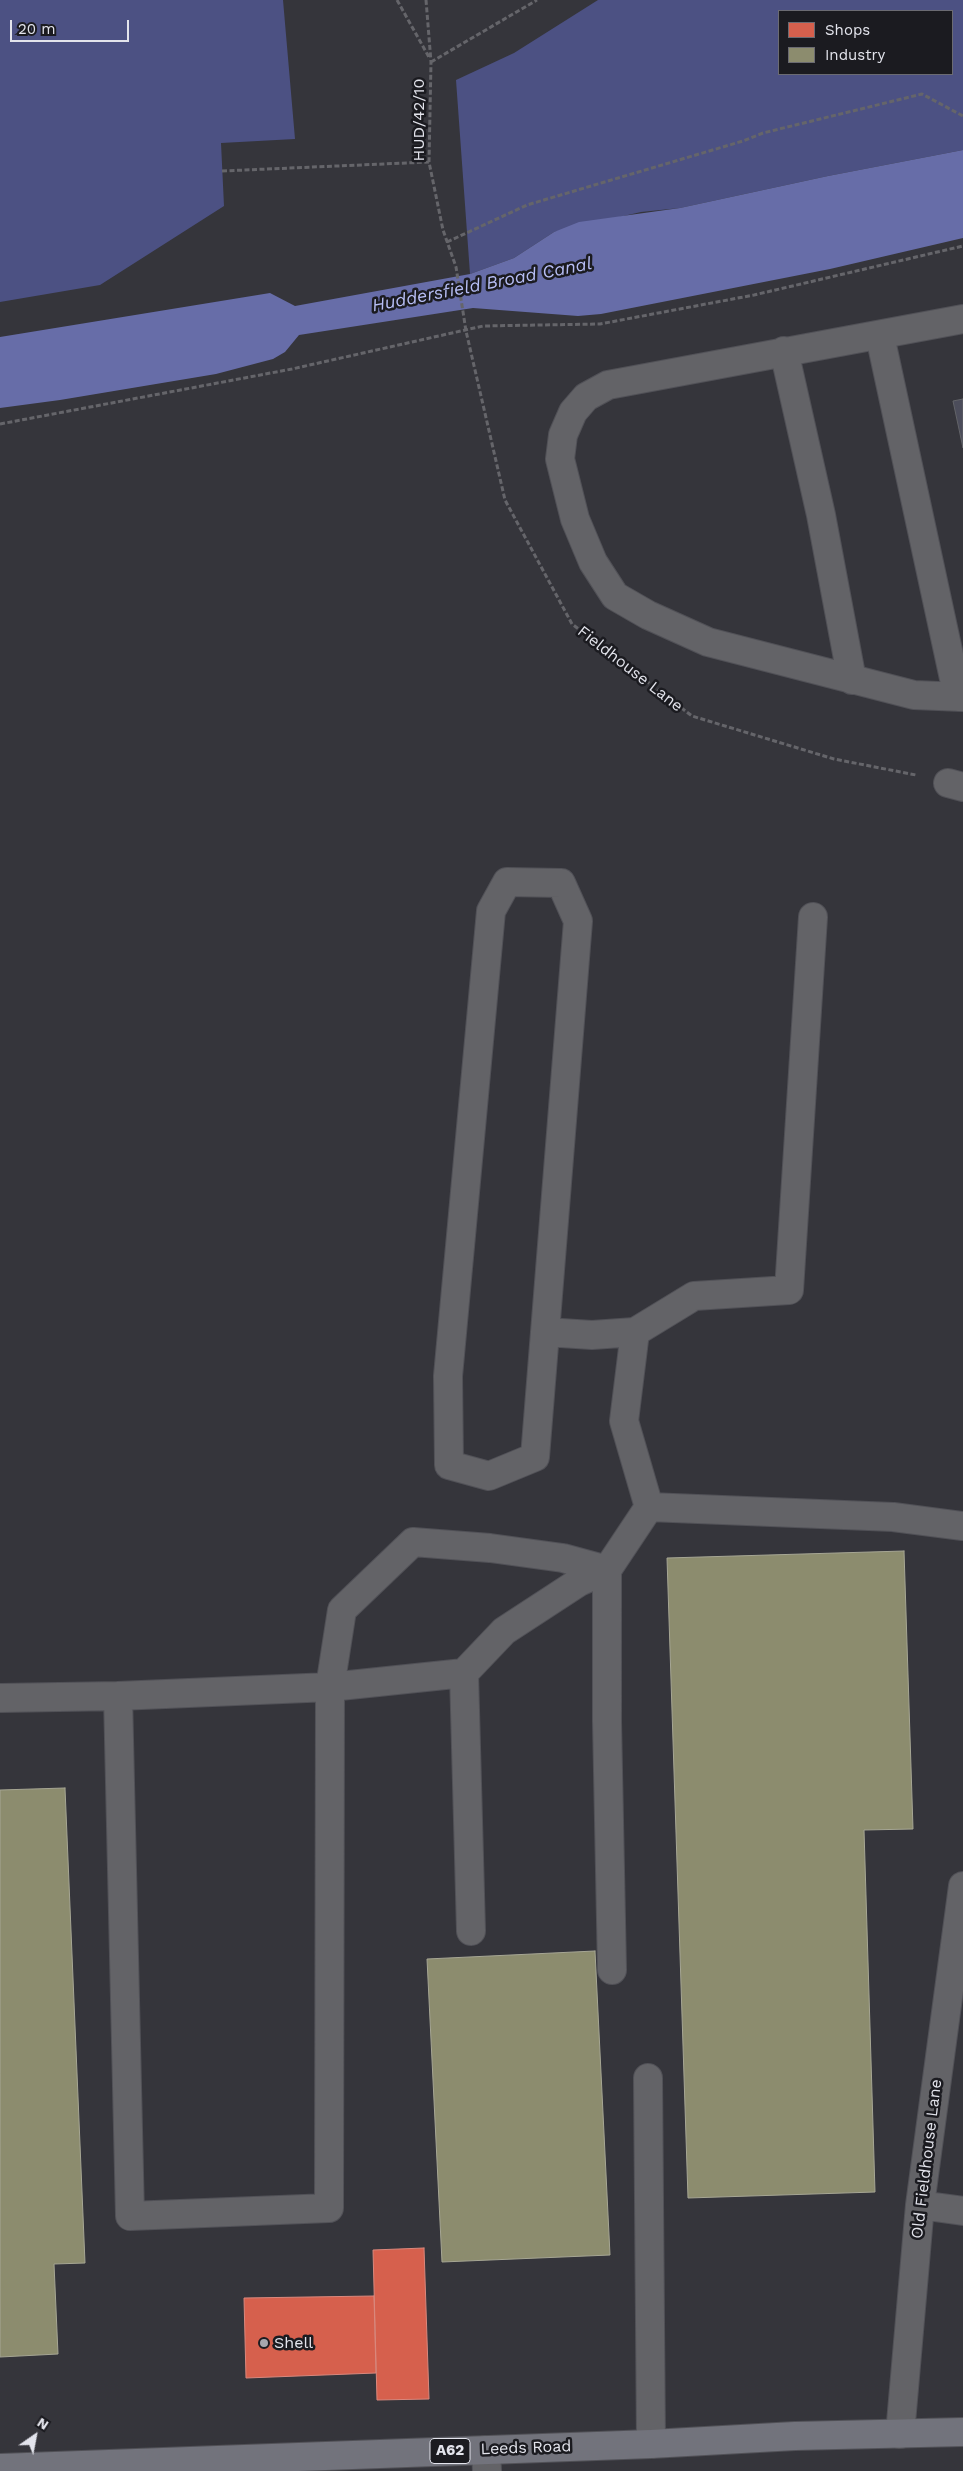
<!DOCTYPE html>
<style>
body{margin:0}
#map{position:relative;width:963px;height:2471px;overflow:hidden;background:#35353b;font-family:"Work Sans",sans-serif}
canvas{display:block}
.legend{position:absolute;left:778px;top:10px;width:175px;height:65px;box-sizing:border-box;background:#1b1b20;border:1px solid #6b6b72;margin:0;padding:6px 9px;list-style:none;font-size:15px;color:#e3e4ec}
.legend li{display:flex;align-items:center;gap:10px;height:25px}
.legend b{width:25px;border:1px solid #6b6b72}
.north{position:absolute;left:10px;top:2411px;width:50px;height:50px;-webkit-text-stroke:4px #1b1b20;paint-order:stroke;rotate:33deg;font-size:14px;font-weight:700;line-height:20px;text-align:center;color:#e3e4ec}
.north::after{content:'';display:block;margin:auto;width:18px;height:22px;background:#e3e4ec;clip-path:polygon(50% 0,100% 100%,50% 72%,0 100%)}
.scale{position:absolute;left:10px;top:20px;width:119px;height:22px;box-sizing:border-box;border:2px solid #e3e4ec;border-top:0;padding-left:6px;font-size:15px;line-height:18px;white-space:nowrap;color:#e3e4ec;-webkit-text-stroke:4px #1b1b20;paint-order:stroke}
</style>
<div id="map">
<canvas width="963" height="2471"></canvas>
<ul class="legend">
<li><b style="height:14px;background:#d6604d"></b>Shops</li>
<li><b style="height:14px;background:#8c8c6e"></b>Industry</li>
</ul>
<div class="north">N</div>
<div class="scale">20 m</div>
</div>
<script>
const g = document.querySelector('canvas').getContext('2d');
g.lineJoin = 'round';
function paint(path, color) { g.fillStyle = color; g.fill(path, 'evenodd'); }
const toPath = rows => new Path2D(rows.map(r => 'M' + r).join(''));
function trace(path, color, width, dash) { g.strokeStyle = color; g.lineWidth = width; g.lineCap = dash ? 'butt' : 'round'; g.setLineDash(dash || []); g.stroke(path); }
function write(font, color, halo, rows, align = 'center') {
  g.font = font + ' "Work Sans",sans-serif'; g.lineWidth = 5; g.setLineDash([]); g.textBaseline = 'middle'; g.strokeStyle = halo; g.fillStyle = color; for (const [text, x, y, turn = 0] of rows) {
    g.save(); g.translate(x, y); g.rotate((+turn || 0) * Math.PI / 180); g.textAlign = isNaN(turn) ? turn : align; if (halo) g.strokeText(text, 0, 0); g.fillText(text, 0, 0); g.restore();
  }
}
paint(toPath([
 [0,0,283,0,295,139,221,143,224,206,100,285,0,302],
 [598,0,963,0,963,150,828,176,680,208,641,212,554,232,514,258,470,274,456,80,514,53],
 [779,11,952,11,952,74,779,74]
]), '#4c5183');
paint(toPath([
 [963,150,963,238,830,269,601,314,578,316,473,308,299,335,285,352,273,359,216,374,60,400,0,408,0,337,270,293,295,306,470,274,514,258,554,232,579,222,680,208,828,176]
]), '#676da8');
const shops = toPath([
 [424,2248,429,2399,377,2400,373,2250,424,2248],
 [374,2296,376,2373,246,2378,244,2298,374,2296]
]);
paint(shops, '#d6604d');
trace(shops, '#da887d', 1);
const industry = toPath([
 [904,1551,913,1829,864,1830,875,2192,688,2198,667,1558,904,1551],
 [65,1788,85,2263,54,2264,58,2354,0,2357,0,1790,65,1788],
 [595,1951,610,2255,442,2262,427,1959,595,1951]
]);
paint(industry, '#8c8c6e');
trace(industry, '#a6a694', 1);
const building = toPath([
 [963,399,963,448,953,401,963,399]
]);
paint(building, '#4c4d5b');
trace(building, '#636469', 1);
const minor = toPath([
 [963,319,608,385,586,397,573,412,563,435,560,459,575,519,593,562,615,596,648,615,708,642,914,695,963,697],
 [880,336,958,697],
 [784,351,821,515,852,680],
 [948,783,963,787],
 [507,882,561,883,578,921,535,1457,489,1476,449,1465,448,1376,491,911,507,882],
 [813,917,789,1290,694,1296,635,1332,624,1421,649,1507,893,1517,963,1526],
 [545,1332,592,1335,635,1332],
 [118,1696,330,1687,342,1610,413,1542,490,1548,563,1558,607,1570],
 [0,1698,118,1696,130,2216,329,2208,330,1687,464,1673],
 [471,1931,464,1673,504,1631,579,1582,607,1570],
 [612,1970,607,1721,607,1570,649,1507],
 [648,2078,651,2444],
 [920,2205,963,2211],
 [900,2434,920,2205,963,1886],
 [486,2450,487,2471]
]);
const major = toPath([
 [0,2468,651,2444,795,2436,963,2432]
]);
trace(minor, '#515157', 30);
trace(major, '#515157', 30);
trace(toPath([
 [397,0,430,59],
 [426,0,431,62,429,162,443,230,456,267,466,331,505,500,572,624,692,716,834,759,916,775],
 [431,62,537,0],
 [222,171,429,162],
 [447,242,527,205,743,141,763,133,922,94,963,116],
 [0,424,292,369,483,326,600,324,754,295,963,246]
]), '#65656a', 3, [5, 2.5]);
trace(minor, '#636367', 28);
trace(major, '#72737c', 28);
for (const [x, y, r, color] of [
 [264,2343,5,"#a6a7ae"]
]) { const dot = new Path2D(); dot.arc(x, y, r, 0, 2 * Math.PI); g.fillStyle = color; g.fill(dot); trace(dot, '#1b1b20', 2); }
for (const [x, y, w] of [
 [450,2451,40]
]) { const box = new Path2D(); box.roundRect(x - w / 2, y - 12.5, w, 25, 4); g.fillStyle = '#1b1b20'; g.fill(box); trace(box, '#e3e4ec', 1); }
write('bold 15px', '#e3e4ec', null, [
 ["A62",450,2451]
]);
write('16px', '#e3e4ec', '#1b1b20', [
 ["HUD/42/10",419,120,-90],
 ["Fieldhouse Lane",630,669,38],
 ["Old Fieldhouse Lane",927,2159,-83],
 ["Leeds Road",526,2448,-2]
]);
write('16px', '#e3e4ec', '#1b1b20', [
 ["Shell",274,2343]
], 'left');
write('italic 18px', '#b7bef5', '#1b1b20', [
 ["Huddersfield Broad Canal",482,285,-11]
]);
</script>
